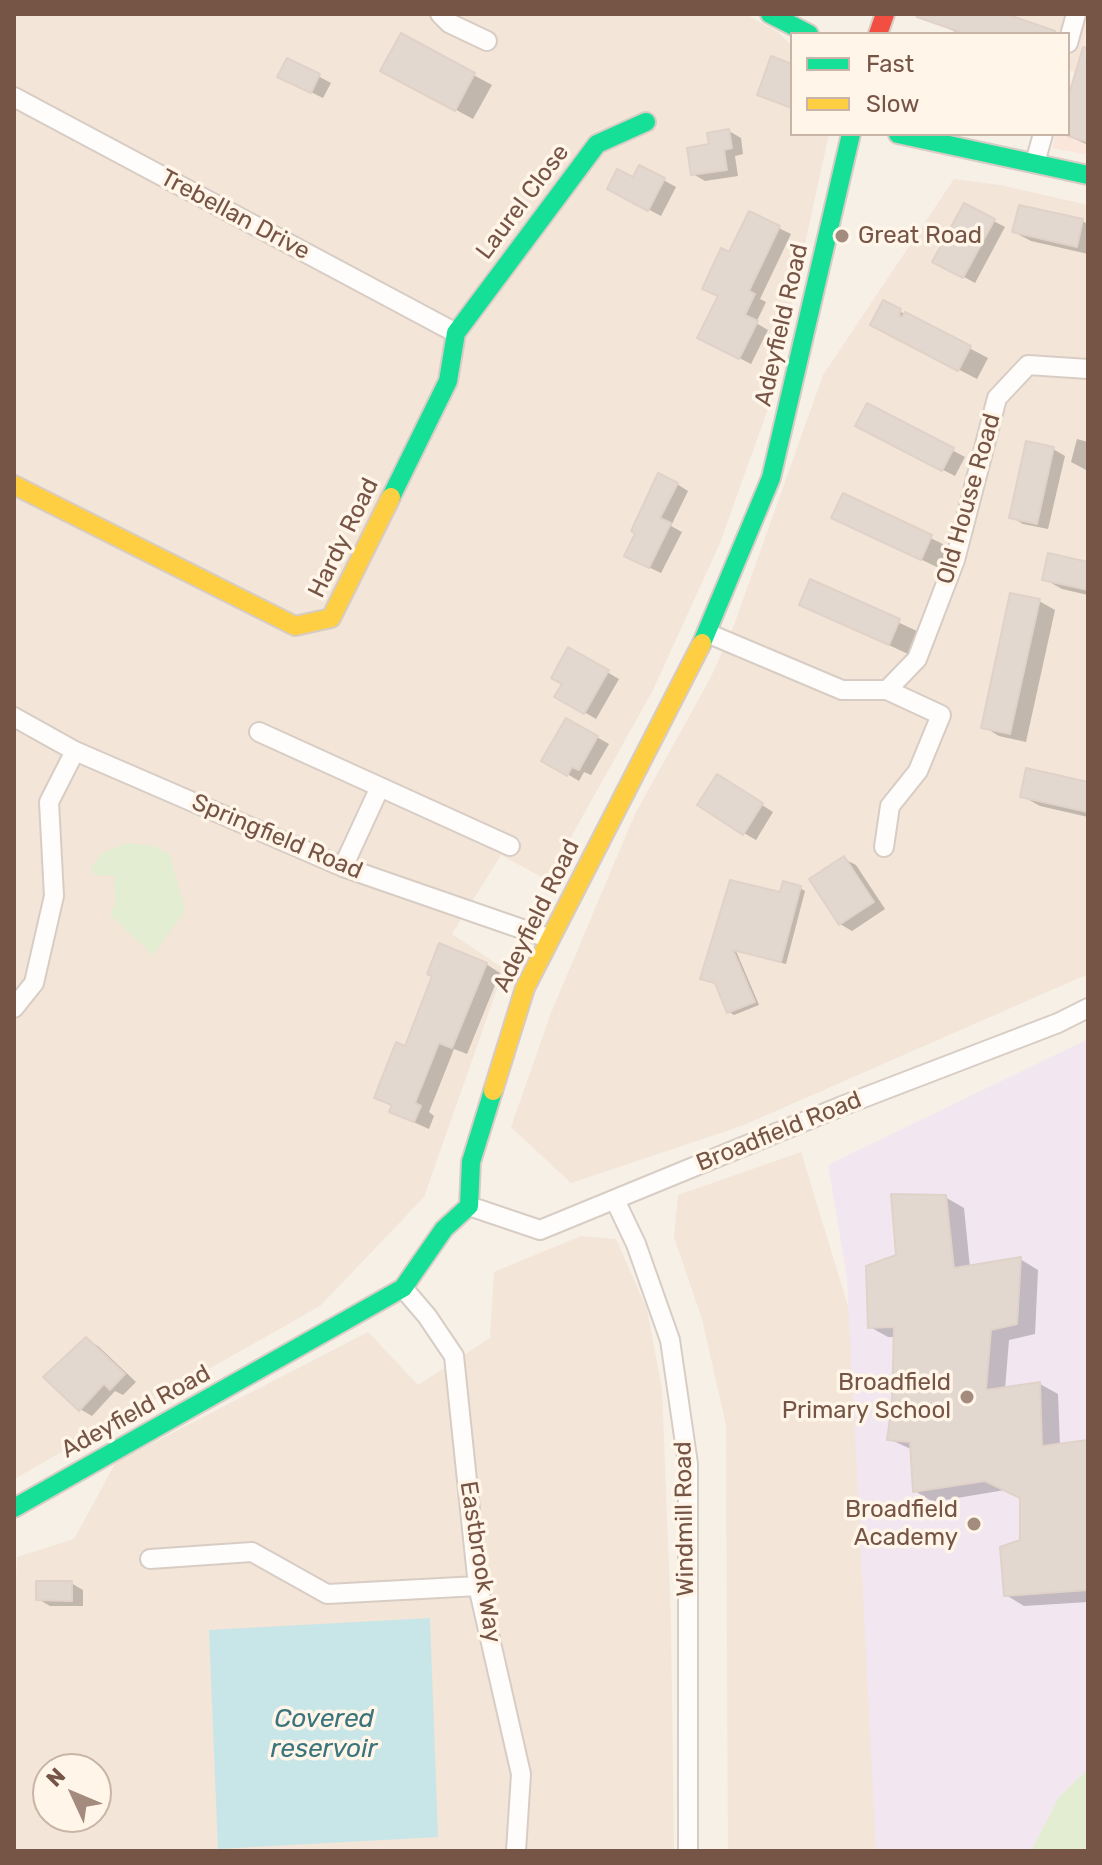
<!DOCTYPE html>
<style>
body{margin:0}
#map{position:relative;width:1102px;height:1865px;overflow:hidden;background:#f7f0e7;font-family:Rubik,sans-serif}
canvas{display:block}
.frame{position:absolute;inset:0;border:16px solid #765546;pointer-events:none}
.legend{position:absolute;left:790px;top:32px;width:280px;height:104px;box-sizing:border-box;background:#fff5e8;border:2px solid #c8b5a7;margin:0;padding:10px 14px;list-style:none;font-size:24px;color:#765546}
.legend li{display:flex;align-items:center;gap:16px;height:40px}
.legend b{width:40px;border:2px solid #c8b5a7}
.north{position:absolute;left:32px;top:1753px;width:80px;height:80px;box-sizing:border-box;background:#fff5e8;border:2px solid #c8b5a7;border-radius:50%;rotate:314deg;font-size:22px;font-weight:700;line-height:32px;text-align:center;color:#765546}
.north::after{content:'';display:block;margin:auto;width:28px;height:36px;background:#a38b7e;clip-path:polygon(50% 0,100% 100%,50% 72%,0 100%)}
</style>
<div id="map">
<canvas width="1102" height="1865"></canvas>
<div class="frame"></div>
<ul class="legend">
<li><b style="height:10px;background:#16e098"></b>Fast</li>
<li><b style="height:10px;background:#ffcf43"></b>Slow</li>
</ul>
<div class="north">N</div>
</div>
<script>
const g = document.querySelector('canvas').getContext('2d');
g.lineJoin = 'round';
function paint(path, color) { g.fillStyle = color; g.fill(path, 'evenodd'); }
const toPath = rows => new Path2D(rows.map(r => 'M' + r).join(''));
function trace(path, color, width, dash) { g.strokeStyle = color; g.lineWidth = width; g.lineCap = dash ? 'butt' : 'round'; g.setLineDash(dash || []); g.stroke(path); }
function write(font, color, halo, rows, align = 'center') {
  g.font = font + ' Rubik,sans-serif'; g.lineWidth = 7; g.setLineDash([]); g.textBaseline = 'middle'; g.strokeStyle = halo; g.fillStyle = color; for (const [text, x, y, turn = 0] of rows) {
    g.save(); g.translate(x, y); g.rotate((+turn || 0) * Math.PI / 180); g.textAlign = isNaN(turn) ? turn : align; if (halo) g.strokeText(text, 0, 0); g.fillText(text, 0, 0); g.restore();
  }
}
paint(toPath([
 [14,14,745,14,778,32,792,46,792,134,829,134,770,403,720,543,653,690,547,880,501,855,452,934,504,969,424,1197,320,1306,14,1479],
 [913,14,1088,14,1088,76,1068,70,1068,34,963,34,913,16],
 [954,179,1000,185,1088,205,1088,974,744,1125,571,1183,511,1127,551,1013,635,814,711,677,734,625,823,375],
 [801,1152,855,1329,877,1851,728,1851,726,1425,702,1319,674,1237,678,1195],
 [581,1236,616,1239,647,1309,662,1389,671,1620,674,1851,14,1851,14,1627,17,1557,74,1539,116,1462,368,1332,418,1385,490,1338,494,1272],
 [48,1769,96,1769,96,1817,48,1817]
]), '#f3e5d7');
paint(toPath([
 [1088,25,1088,155,1052,148,1056,134,1068,134,1068,92]
]), '#fbe6dc');
paint(toPath([
 [1088,1039,1088,1769,1059,1797,1031,1851,876,1851,847,1279,828,1165]
]), '#f2e6f1');
paint(toPath([
 [126,843,155,846,170,855,185,911,153,955,110,915,115,904,114,875,96,876,91,869,102,853],
 [1088,1769,1088,1851,1031,1851,1059,1797]
]), '#e3edd1');
paint(toPath([
 [430,1618,438,1837,218,1849,209,1630]
]), '#c8e6e8');
paint(toPath([
 [940,14,1000,14,1056,34,959,34,938,23],
 [401,36,492,85,473,119,401,80],
 [288,60,331,83,323,98,292,83],
 [1088,71,1088,145,1064,134,1068,134,1068,105],
 [729,131,741,138,743,154,735,156,738,176,705,181,693,174,711,146],
 [640,167,676,187,661,216,621,195],
 [965,206,1005,227,975,283,935,261],
 [750,214,791,234,760,299,766,302,756,323,768,330,751,364,712,344,730,255],
 [1082,221,1088,224,1088,254,1031,241,1014,232],
 [884,303,988,358,977,379,891,334],
 [868,406,965,457,955,476,869,432],
 [1077,439,1088,442,1088,471,1071,462],
 [1053,449,1065,456,1048,529,1023,524,1011,517],
 [677,484,688,491,671,526,682,532,661,573,638,562,638,533],
 [844,496,949,547,939,568,834,518],
 [1088,565,1088,595,1062,589,1044,579],
 [811,582,917,631,908,654,801,604],
 [1039,601,1055,610,1026,742,999,736,984,727],
 [569,650,619,679,596,719,557,696,564,683],
 [567,720,609,744,591,775,584,772,579,781,544,760],
 [729,784,773,812,756,840,744,833],
 [1088,784,1088,817,1040,806,1022,796],
 [844,859,856,865,885,909,852,931,840,924],
 [800,888,805,891,786,964,736,951,759,1005,734,1015,729,1012,717,983,703,978,782,894],
 [486,964,500,973,467,1054,454,1049,429,1112,434,1116,429,1129,391,1112,393,1107,377,1097,406,1048],
 [945,1197,964,1208,970,1268,1020,1259,1038,1270,1035,1334,1009,1340,1005,1389,1040,1384,1058,1394,1060,1446,1088,1442,1088,1602,1024,1606,1006,1595,1022,1541,1022,1498,1005,1490,933,1502,915,1491,913,1450,889,1439,894,1404,896,1337,888,1337,870,1327,898,1256],
 [86,1339,98,1346,136,1382,123,1395,115,1391,92,1416,80,1409],
 [71,1583,83,1590,83,1606,50,1606,38,1599]
]), '#0003');
const building = toPath([
 [918,14,1006,14,1055,31,1055,34,966,34,917,17,918,14],
 [401,33,475,73,455,111,380,71,401,33],
 [1083,47,1088,48,1088,142,1068,136,1068,98,1083,47],
 [771,56,792,64,792,108,757,95,771,56],
 [287,58,320,74,311,93,277,77,287,58],
 [729,129,732,148,724,150,727,170,691,175,687,148,709,144,707,133,729,129],
 [639,165,665,178,648,211,607,189,617,169,633,177,639,165],
 [964,203,995,219,963,278,932,262,964,203],
 [1019,205,1083,219,1077,247,1012,232,1019,205],
 [749,211,780,226,749,291,755,294,745,315,758,321,739,359,697,338,718,296,702,289,721,248,729,252,749,211],
 [883,300,901,309,899,316,902,317,905,312,971,346,958,371,870,325,883,300],
 [867,403,954,448,942,471,855,426,867,403],
 [1026,441,1054,447,1037,524,1009,518,1026,441],
 [658,473,678,483,660,518,671,523,649,568,624,556,635,534,631,531,658,473],
 [843,493,932,535,921,560,831,518,843,493],
 [1048,553,1088,562,1088,590,1042,580,1048,553],
 [810,579,900,619,889,645,799,605,810,579],
 [1010,593,1040,599,1010,734,981,728,1010,593],
 [568,647,609,670,584,714,554,697,562,684,551,678,568,647],
 [566,718,598,736,579,770,572,767,567,776,541,761,566,718],
 [1026,768,1088,782,1088,812,1020,797,1026,768],
 [717,774,763,803,743,835,697,805,717,774],
 [844,856,874,902,839,925,809,879,844,856],
 [730,880,780,892,783,881,801,886,781,962,733,950,755,1002,727,1013,715,983,700,979,730,880],
 [439,943,487,963,452,1048,439,1043,415,1103,421,1106,414,1122,389,1112,392,1105,374,1098,396,1042,405,1046,432,976,427,974,439,943],
 [891,1194,946,1195,954,1268,1021,1257,1017,1324,991,1330,986,1390,1040,1382,1042,1446,1088,1440,1088,1590,1004,1596,1000,1547,1020,1540,1020,1498,985,1481,913,1492,910,1442,887,1440,892,1404,894,1327,868,1328,866,1266,896,1255,891,1194],
 [86,1337,125,1374,110,1390,104,1384,79,1411,43,1377,86,1337],
 [36,1581,72,1581,72,1601,36,1600,36,1581]
]);
paint(building, '#e3d8cf');
trace(building, '#e0d2c9', 2);
const street = toPath([
 [440,14,449,23,487,41],
 [1068,43,1076,14],
 [14,97,456,333],
 [1035,163,1043,134],
 [707,633,842,690,887,690,941,715,918,771,890,806,884,847],
 [887,690,917,659,955,560,997,398,1028,365,1088,369],
 [14,717,75,751,343,867,548,938],
 [259,732,510,846],
 [343,867,380,787],
 [14,1008,34,983,54,896,49,802,75,751],
 [615,1200,636,1244,670,1340,688,1464,688,1851],
 [469,1206,540,1230,842,1106,1058,1023,1088,1008],
 [403,1288,427,1316,454,1356,478,1586,521,1774,516,1851],
 [150,1559,252,1552,327,1594,478,1586]
]);
const fast = toPath([
 [770,14,809,34],
 [898,134,1088,175],
 [391,497,448,381,456,333,597,144,646,122],
 [702,643,771,478,851,134],
 [14,1508,403,1288,444,1229,469,1206,471,1162,493,1091]
]);
const slow = toPath([
 [14,485,295,626,331,618,391,497],
 [493,1091,525,988,702,643]
]);
const jam = toPath([
 [878,34,885,14]
]);
trace(street, '#d8cdc5', 22);
trace(fast, '#d7ccc4', 22);
trace(slow, '#d7ccc4', 22);
trace(jam, '#d7ccc4', 22);
trace(street, '#fefdfb', 18);
trace(fast, '#16e098', 18);
trace(slow, '#ffcf43', 18);
trace(jam, '#f24e42', 18);
for (const [x, y, r, color] of [
 [842,236,8,"#a38b7e"],
 [967,1397,8,"#a38b7e"],
 [974,1524,8,"#a38b7e"]
]) { const dot = new Path2D(); dot.arc(x, y, r, 0, 2 * Math.PI); g.fillStyle = color; g.fill(dot); trace(dot, '#fff5e8', 3); }
write('24px', '#765546', '#fff5e8', [
 ["Laurel Close",523,202,-53],
 ["Trebellan Drive",235,215,28],
 ["Adeyfield Road",782,325,-77],
 ["Old House Road",969,499,-74],
 ["Hardy Road",344,538,-64],
 ["Springfield Road",277,837,23],
 ["Adeyfield Road",537,916,-64],
 ["Broadfield Road",779,1132,-22],
 ["Adeyfield Road",136,1412,-29],
 ["Windmill Road",685,1519,-91],
 ["Eastbrook Way",480,1562,81]
]);
write('24px', '#765546', '#fff5e8', [
 ["Great Road",858,236,"left"],
 ["Broadfield",951,1383],
 ["Primary School",951,1411],
 ["Broadfield",958,1510],
 ["Academy",958,1538]
], 'right');
write('italic 26px', '#3a747c', '#fff5e8', [
 ["Covered",324,1719],
 ["reservoir",324,1749]
]);
</script>
